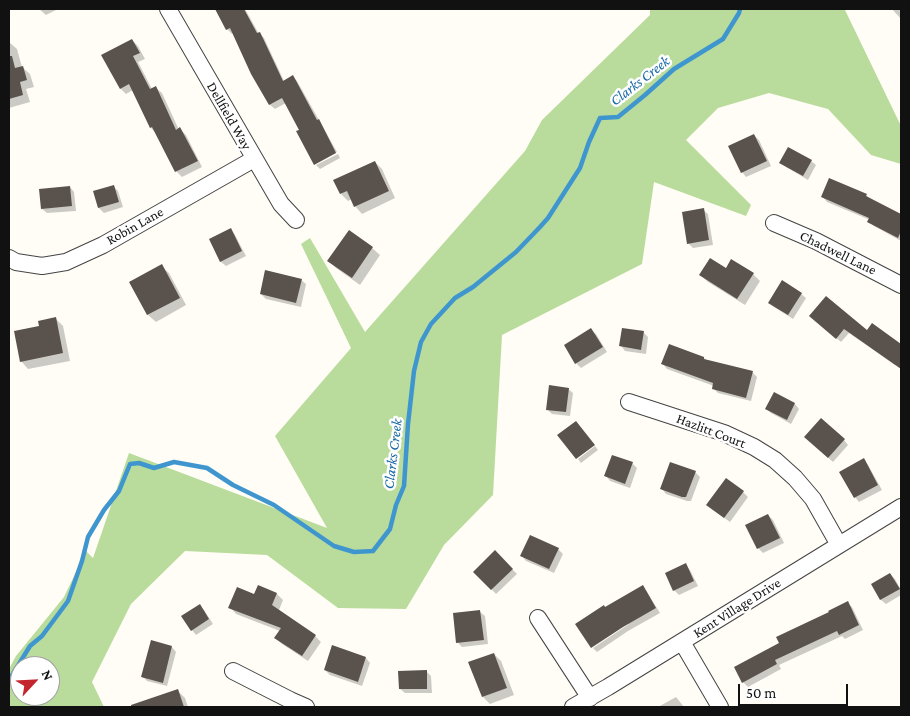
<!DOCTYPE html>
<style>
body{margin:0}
#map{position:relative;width:910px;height:716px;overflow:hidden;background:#fffdf5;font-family:"Crimson Pro",serif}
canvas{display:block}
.frame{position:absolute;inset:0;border:10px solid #111;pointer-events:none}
.north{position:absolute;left:10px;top:656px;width:50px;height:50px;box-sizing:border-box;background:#fff;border:1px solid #a0a0a0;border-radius:50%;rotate:65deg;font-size:14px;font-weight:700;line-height:20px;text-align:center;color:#111}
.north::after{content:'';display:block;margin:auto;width:18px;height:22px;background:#c4262e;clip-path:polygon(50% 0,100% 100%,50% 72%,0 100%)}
.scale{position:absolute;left:738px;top:684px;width:110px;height:22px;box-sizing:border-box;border:2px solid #111;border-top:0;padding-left:6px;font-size:15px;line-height:18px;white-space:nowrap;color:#111;-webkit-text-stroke:4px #fff;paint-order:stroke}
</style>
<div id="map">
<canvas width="910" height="716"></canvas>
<div class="frame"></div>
<div class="north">N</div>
<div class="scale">50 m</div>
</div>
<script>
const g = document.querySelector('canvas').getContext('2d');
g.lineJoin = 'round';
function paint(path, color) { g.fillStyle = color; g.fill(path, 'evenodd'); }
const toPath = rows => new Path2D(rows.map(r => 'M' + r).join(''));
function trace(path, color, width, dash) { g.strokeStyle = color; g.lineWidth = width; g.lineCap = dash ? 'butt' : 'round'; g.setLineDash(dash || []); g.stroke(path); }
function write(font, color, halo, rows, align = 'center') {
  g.font = font + ' "Crimson Pro",serif'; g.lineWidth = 5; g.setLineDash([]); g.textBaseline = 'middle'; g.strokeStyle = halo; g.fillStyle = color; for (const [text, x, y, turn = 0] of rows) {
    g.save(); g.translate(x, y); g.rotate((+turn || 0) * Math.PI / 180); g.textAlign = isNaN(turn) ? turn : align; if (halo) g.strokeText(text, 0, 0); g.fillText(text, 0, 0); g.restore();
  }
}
paint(toPath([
 [650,9,846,9,845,10,901,126,901,164,871,155,828,109,769,93,718,108,686,140,751,205,746,216,654,182,642,264,502,335,493,495,444,545,406,609,338,608,267,555,185,551,131,604,92,682,104,707,9,707,9,669,16,656,64,597,86,551,93,558,129,453,327,528,275,436,351,348,301,244,310,238,365,332,525,151,542,120,650,15],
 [20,666,50,666,50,696,20,696]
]), '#b9dc9c');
paint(toPath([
 [39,9,58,9,46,15],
 [216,9,245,9,259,34,260,34,264,38,284,81,293,77,297,81,337,152,315,163,300,130,286,103,275,109,270,105,252,73,233,33,232,34,227,29],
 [892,9,901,9,901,19],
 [132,40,138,46,145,59,138,62,152,89,156,88,162,93,179,130,180,129,186,135,202,167,182,177,176,171,157,134,151,128,133,90,126,94,121,89],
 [9,42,17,49,22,67,30,74,34,87,26,89,30,102,9,108],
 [754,135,759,140,771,166,746,177,742,172],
 [338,154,340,158,320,169,316,165],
 [811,161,816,165,808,180,786,167,781,163],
 [375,162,382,169,395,198,362,214,355,206,352,199,348,201,341,194],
 [113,186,118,191,123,207,104,213,99,208,94,191],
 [70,187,74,192,76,211,47,213,42,209],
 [866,195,870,199,901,215,901,241,874,226,869,221,870,220,827,202,823,197],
 [703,210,708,214,713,245,693,248,688,243],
 [231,230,235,235,246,256,226,266,221,262,211,240],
 [349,232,372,248,380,255,360,285,336,268,329,261],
 [161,266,169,273,186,305,156,322,148,315,131,282],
 [726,270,753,274,760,281,745,305,708,282,701,275],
 [301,280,306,284,301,307,266,299,261,294],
 [801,294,806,298,793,319,774,307,770,303],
 [55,318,63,326,70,361,28,369,21,361,40,327],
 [816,320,867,332,872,324,901,345,901,356,895,365,849,333,841,342],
 [591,330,596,334,607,352,581,368,576,363],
 [643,332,648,337,646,354,625,351,621,346],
 [704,358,707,361,752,372,757,377,751,401,718,393,713,388,714,386,667,369,663,364],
 [568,389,573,393,570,416,552,414,547,409],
 [774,393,795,404,799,409,791,424,771,413,766,408],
 [844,440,848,445,833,462,811,442],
 [595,446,598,450,581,463,578,459],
 [864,460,868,465,882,490,859,502,855,497],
 [632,463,637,468,630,488,610,481,606,476],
 [695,472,700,477,691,501,687,501,666,494,662,489],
 [743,492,748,497,730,522,712,509],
 [768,515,773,520,784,543,763,553,758,548],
 [558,549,563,554,554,573,526,561,522,556],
 [495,552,517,574,496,594,475,572],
 [686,565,690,570,698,586,679,595,674,590],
 [890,574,895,579,901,590,901,595,886,604,881,600,872,585],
 [259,586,277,594,283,600,279,610,315,636,321,642,308,661,282,644,276,638,280,631,236,614,230,607,255,595],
 [643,587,647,592,660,613,628,631,597,652,593,648,629,624,628,622,605,608],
 [847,603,852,607,863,630,845,639,842,636,779,665,781,669,748,687,743,682,781,644],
 [200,606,204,610,213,624,196,635,192,630],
 [480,612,485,616,488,644,462,647,458,643],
 [172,647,176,652,167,686,147,681,142,676],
 [494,654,501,661,514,695,490,704,483,697],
 [366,658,370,663,362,686,330,675,325,670],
 [427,672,431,676,432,693,405,693,400,689],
 [177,690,185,698,188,707,153,707,150,700],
 [676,697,684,707,658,707]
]), '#0003');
trace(toPath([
 [9,680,30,646,42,636,68,601,82,561,88,537,104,510,119,491,130,464,139,463,154,468,174,462,207,468,233,485,274,505,334,546,354,552,373,551,390,529,396,505,404,486,408,424,414,371,421,342,431,324,455,298,473,287,516,252,540,227,548,218,580,168,589,142,600,118,618,117,645,95,674,69,723,39,739,13,740,9]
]), '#3f96cf', 4.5);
paint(toPath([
 [215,9,244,9,257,33,260,32,283,81,293,75,317,120,319,119,336,153,314,165,296,131,299,130,282,98,269,105,251,74,230,28,226,30],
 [132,39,140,53,133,56,150,89,156,86,176,130,180,127,198,161,175,172,152,127,150,128,129,84,120,89,101,55],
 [9,56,12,56,15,68,23,66,27,80,20,82,23,95,9,99],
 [754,134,767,161,741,173,728,146],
 [788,147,812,160,803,176,779,163],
 [375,161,389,191,354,207,347,191,340,194,333,180],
 [829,178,867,194,866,196,901,214,901,231,898,238,867,222,869,218,821,197],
 [114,185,119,202,98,208,93,191],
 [70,186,72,206,41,209,39,189],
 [704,208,709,240,687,244,682,212],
 [231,228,242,251,220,262,209,239],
 [349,230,373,247,352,278,327,261],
 [710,258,726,268,731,259,754,273,737,299,699,275],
 [162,264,180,298,147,315,129,282],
 [265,270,302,279,296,303,260,294],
 [782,280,802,293,788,315,768,303],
 [826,296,867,330,872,323,901,344,901,369,844,329,836,339,809,316],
 [56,317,63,353,20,362,14,331,39,326,38,321],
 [591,328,603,347,575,364,564,345],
 [622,328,644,331,641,350,619,346],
 [669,344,704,357,704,359,753,371,746,398,712,389,713,383,661,364],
 [549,385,569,388,566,412,546,410],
 [774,392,795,403,787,420,765,409],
 [821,418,845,439,828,458,804,437],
 [576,421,595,445,576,459,557,435],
 [612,455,633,462,625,484,604,476],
 [864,458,878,485,854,498,839,472],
 [670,462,696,471,686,497,682,497,660,489],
 [726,478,744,491,724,518,706,505],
 [768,514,780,538,757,549,745,525],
 [530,535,559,548,549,569,520,556],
 [495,550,513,569,491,590,473,572],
 [686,563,694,581,673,591,665,573],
 [890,573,900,589,880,600,871,584],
 [258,585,277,593,272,605,316,635,302,656,274,638,281,628,228,608,237,587,254,594],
 [643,585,656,608,623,627,591,648,575,624,604,605,605,607],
 [848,601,859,625,839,635,837,631,775,660,777,664,742,683,734,667,779,643,776,637,829,612,828,611],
 [200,604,209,619,191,631,181,616],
 [480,610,484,640,456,643,453,613],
 [151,640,172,646,163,683,141,677],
 [332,645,366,657,358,682,324,670],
 [494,653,507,688,482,697,468,662],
 [427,670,427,689,399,689,398,671],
 [178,689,184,707,131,707,131,705]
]), '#5a524d');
const street = toPath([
 [168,9,281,204,296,220],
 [774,223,816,241,901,285],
 [9,258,16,262,42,266,66,262,103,245,254,159],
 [629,402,724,433,754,447,775,460,795,478,813,499,839,545],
 [538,618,590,698],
 [682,642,720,707],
 [233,671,290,700,306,707],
 [573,707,608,687,901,507]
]);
trace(street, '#444', 18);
trace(street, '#fff', 16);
write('14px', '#111', '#fff', [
 ["Dellfield Way",229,116,60],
 ["Robin Lane",135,226,-29],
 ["Chadwell Lane",838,253,26],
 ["Hazlitt Court",711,431,21],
 ["Kent Village Drive",737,608,-32]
]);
write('italic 15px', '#1768a6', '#fff', [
 ["Clarks Creek",640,81,-38],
 ["Clarks Creek",393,454,-83]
]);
</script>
